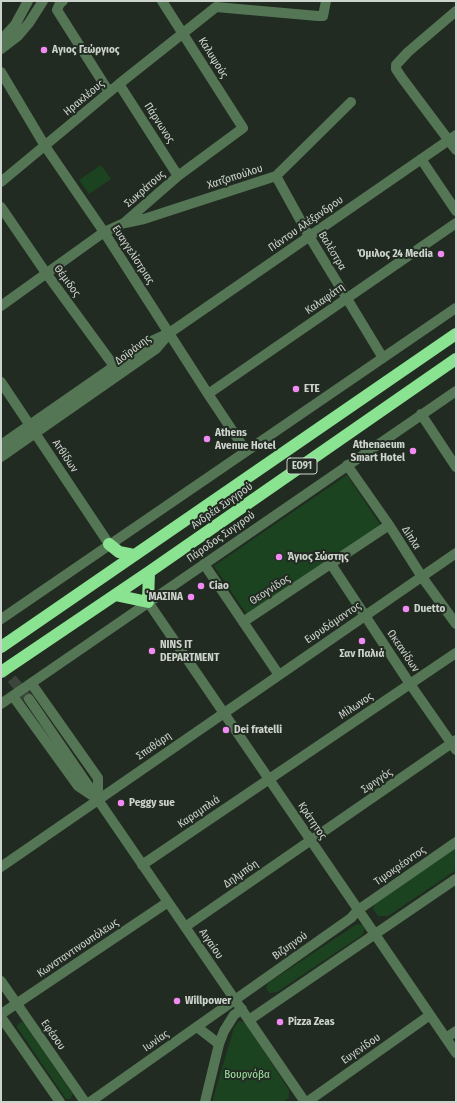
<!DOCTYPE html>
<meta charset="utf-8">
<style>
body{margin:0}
#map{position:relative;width:457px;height:1103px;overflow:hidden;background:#222b22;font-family:"Fira Sans Condensed",sans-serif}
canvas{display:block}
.frame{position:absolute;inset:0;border:2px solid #cdd4cd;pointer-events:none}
</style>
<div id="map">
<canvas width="457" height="1103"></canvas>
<div class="frame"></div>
</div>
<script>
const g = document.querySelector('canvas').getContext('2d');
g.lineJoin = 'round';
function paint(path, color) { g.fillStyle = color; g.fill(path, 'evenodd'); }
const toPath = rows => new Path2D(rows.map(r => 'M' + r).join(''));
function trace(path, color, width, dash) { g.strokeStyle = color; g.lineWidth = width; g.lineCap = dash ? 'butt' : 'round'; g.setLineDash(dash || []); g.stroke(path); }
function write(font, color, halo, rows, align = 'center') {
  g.font = font + ' "Fira Sans Condensed",sans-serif'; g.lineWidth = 4; g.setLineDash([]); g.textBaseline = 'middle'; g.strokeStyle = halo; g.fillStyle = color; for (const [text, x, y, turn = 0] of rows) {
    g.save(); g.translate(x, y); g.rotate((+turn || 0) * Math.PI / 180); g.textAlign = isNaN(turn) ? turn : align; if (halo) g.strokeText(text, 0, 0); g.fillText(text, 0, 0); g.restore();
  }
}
paint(toPath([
 [101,165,111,179,89,194,79,180],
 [347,475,381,526,248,616,214,566],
 [456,846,456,870,388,916,378,916,373,909,376,901],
 [357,924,362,925,365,929,362,935,277,992,270,993,266,989,268,983],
 [239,1021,245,1022,289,1090,289,1098,283,1102,212,1102,234,1028],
 [21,1022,24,1023,72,1093,72,1096,70,1099,66,1099,17,1027,17,1025]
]), '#1c4320');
trace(toPath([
 [1,668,11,678,29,699]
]), '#3c443c', 10, [10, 5]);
trace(toPath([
 [63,1,60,3,57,10,109,92],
 [456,11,408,52,396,65,396,69,402,78,456,150],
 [1,40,15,25,28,1],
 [1,49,18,36,29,23,43,1],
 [1,72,45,146,104,232,208,394,246,451],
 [119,84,178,176],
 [421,159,456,211],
 [276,176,309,236,383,358],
 [1,182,119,84,216,7,318,16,323,16,326,1],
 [1,207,46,273,114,366],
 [125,223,144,219,276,176,351,102],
 [1,306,104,232,124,223,178,176,243,128,162,1],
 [1,382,109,544],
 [208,394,456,223],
 [421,414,456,467],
 [1,445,149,342,169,333,178,327,456,135],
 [1,457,156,349,168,335],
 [347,465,389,525,422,577,456,624],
 [204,564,279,675],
 [331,564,410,684,456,750],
 [148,602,456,1053],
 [1,619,456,308],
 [243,622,389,525],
 [31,683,98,778,98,800],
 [13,696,78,786,93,796],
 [29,699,305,1102],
 [1,704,456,391],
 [142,865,456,653],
 [1,867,456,553],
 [185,927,456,740],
 [1,981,85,1102],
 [1,1014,168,902],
 [1,1017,60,1102],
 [249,1020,456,879],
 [197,1027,219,1044],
 [446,1038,456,1031],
 [90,1102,351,918,358,910,456,842],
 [205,1102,219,1044,224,1031,234,1015,242,1009],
 [307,1102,430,1015]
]), '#547655', 10);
trace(toPath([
 [109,544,119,552,134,555],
 [115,595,148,602,149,572],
 [1,647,456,334],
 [1,672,149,572,456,359]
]), '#8ae390', 12);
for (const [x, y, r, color] of [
 [44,50,4,"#f18af5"],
 [441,254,4,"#f18af5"],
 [296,389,4,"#f18af5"],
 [207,439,4,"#f18af5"],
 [413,451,4,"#f18af5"],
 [279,557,4,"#f18af5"],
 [201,586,4,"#f18af5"],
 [191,597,4,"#f18af5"],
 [406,609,4,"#f18af5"],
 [362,641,4,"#f18af5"],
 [152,651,4,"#f18af5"],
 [226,730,4,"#f18af5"],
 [121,803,4,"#f18af5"],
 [177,1001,4,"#f18af5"],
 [280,1022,4,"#f18af5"]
]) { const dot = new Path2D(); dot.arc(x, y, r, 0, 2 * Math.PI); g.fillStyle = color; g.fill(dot); trace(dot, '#222b22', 1.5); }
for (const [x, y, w] of [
 [302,466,30]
]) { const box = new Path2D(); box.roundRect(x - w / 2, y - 8, w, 16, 3); g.fillStyle = '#222b22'; g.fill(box); trace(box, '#cdd4cd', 1); }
write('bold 10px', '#cdd4cd', null, [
 ["ΕΟ91",302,466]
]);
write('bold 11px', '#cdd4cd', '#222b22', [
 ["Αγιος Γεώργιος",52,50],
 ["Όμιλος 24 Media",433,254,"right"],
 ["ETE",304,389],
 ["Athens",215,433],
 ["Avenue Hotel",215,446],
 ["Athenaeum",405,445,"right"],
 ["Smart Hotel",405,458,"right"],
 ["Άγιος Σώστης",287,557],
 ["Ciao",209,586],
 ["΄ΜΑΣΙΝΑ",183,597,"right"],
 ["Duetto",414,609],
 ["NINS IT",160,645],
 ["DEPARTMENT",160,658],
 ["Σαν Παλιά",362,654,"center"],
 ["Dei fratelli",234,730],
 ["Peggy sue",129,803],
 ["Willpower",185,1001],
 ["Pizza Zeas",288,1022]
], 'left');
write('11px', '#cdd4cd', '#222b22', [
 ["Καλυψούς",213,58,58],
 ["Ηρακλέους",84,98,-40],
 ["Πάρνωνος",159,123,57],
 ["Χατζοπούλου",235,177,-18],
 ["Σωκράτους",145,189,-41],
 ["Πάντου Αλέξανδρου",306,224,-35],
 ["Βαλέστρα",332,251,59],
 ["Ευαγγελίστριας",133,255,57],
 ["Θέμιδος",67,281,54],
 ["Καλαφάτη",325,299,-35],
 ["Δοϊράνης",133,350,-37],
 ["Ατθίδων",65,456,56],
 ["Ανδρέα Συγγρού",222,506,-35],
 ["Πάροδος Συγγρού",221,537,-35],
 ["Δίπλα",411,538,58],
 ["Θεογνίδος",270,590,-33],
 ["Ευρυδάμαντος",333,623,-34],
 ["Ωκεανίδων",403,651,56],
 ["Μίλωνος",356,706,-34],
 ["Σπαθάρη",154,746,-35],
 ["Σφιγγός",377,781,-35],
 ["Καραμπλιά",199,812,-34],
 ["Κράτητος",312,821,56],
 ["Τιμοκρέοντος",400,866,-35],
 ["Δηλμπόη",241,874,-35],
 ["Αιγαίου",211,944,56],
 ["Βιζυηνού",290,946,-35],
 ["Κωνσταντινουπόλεως",78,948,-34],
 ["Εφέσου",53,1035,55],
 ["Ιωνίας",156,1041,-35],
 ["Ευγενίδου",361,1049,-35]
]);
write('11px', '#9de2a1', '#222b22', [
 ["Βουρνόβα",247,1075]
]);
</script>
